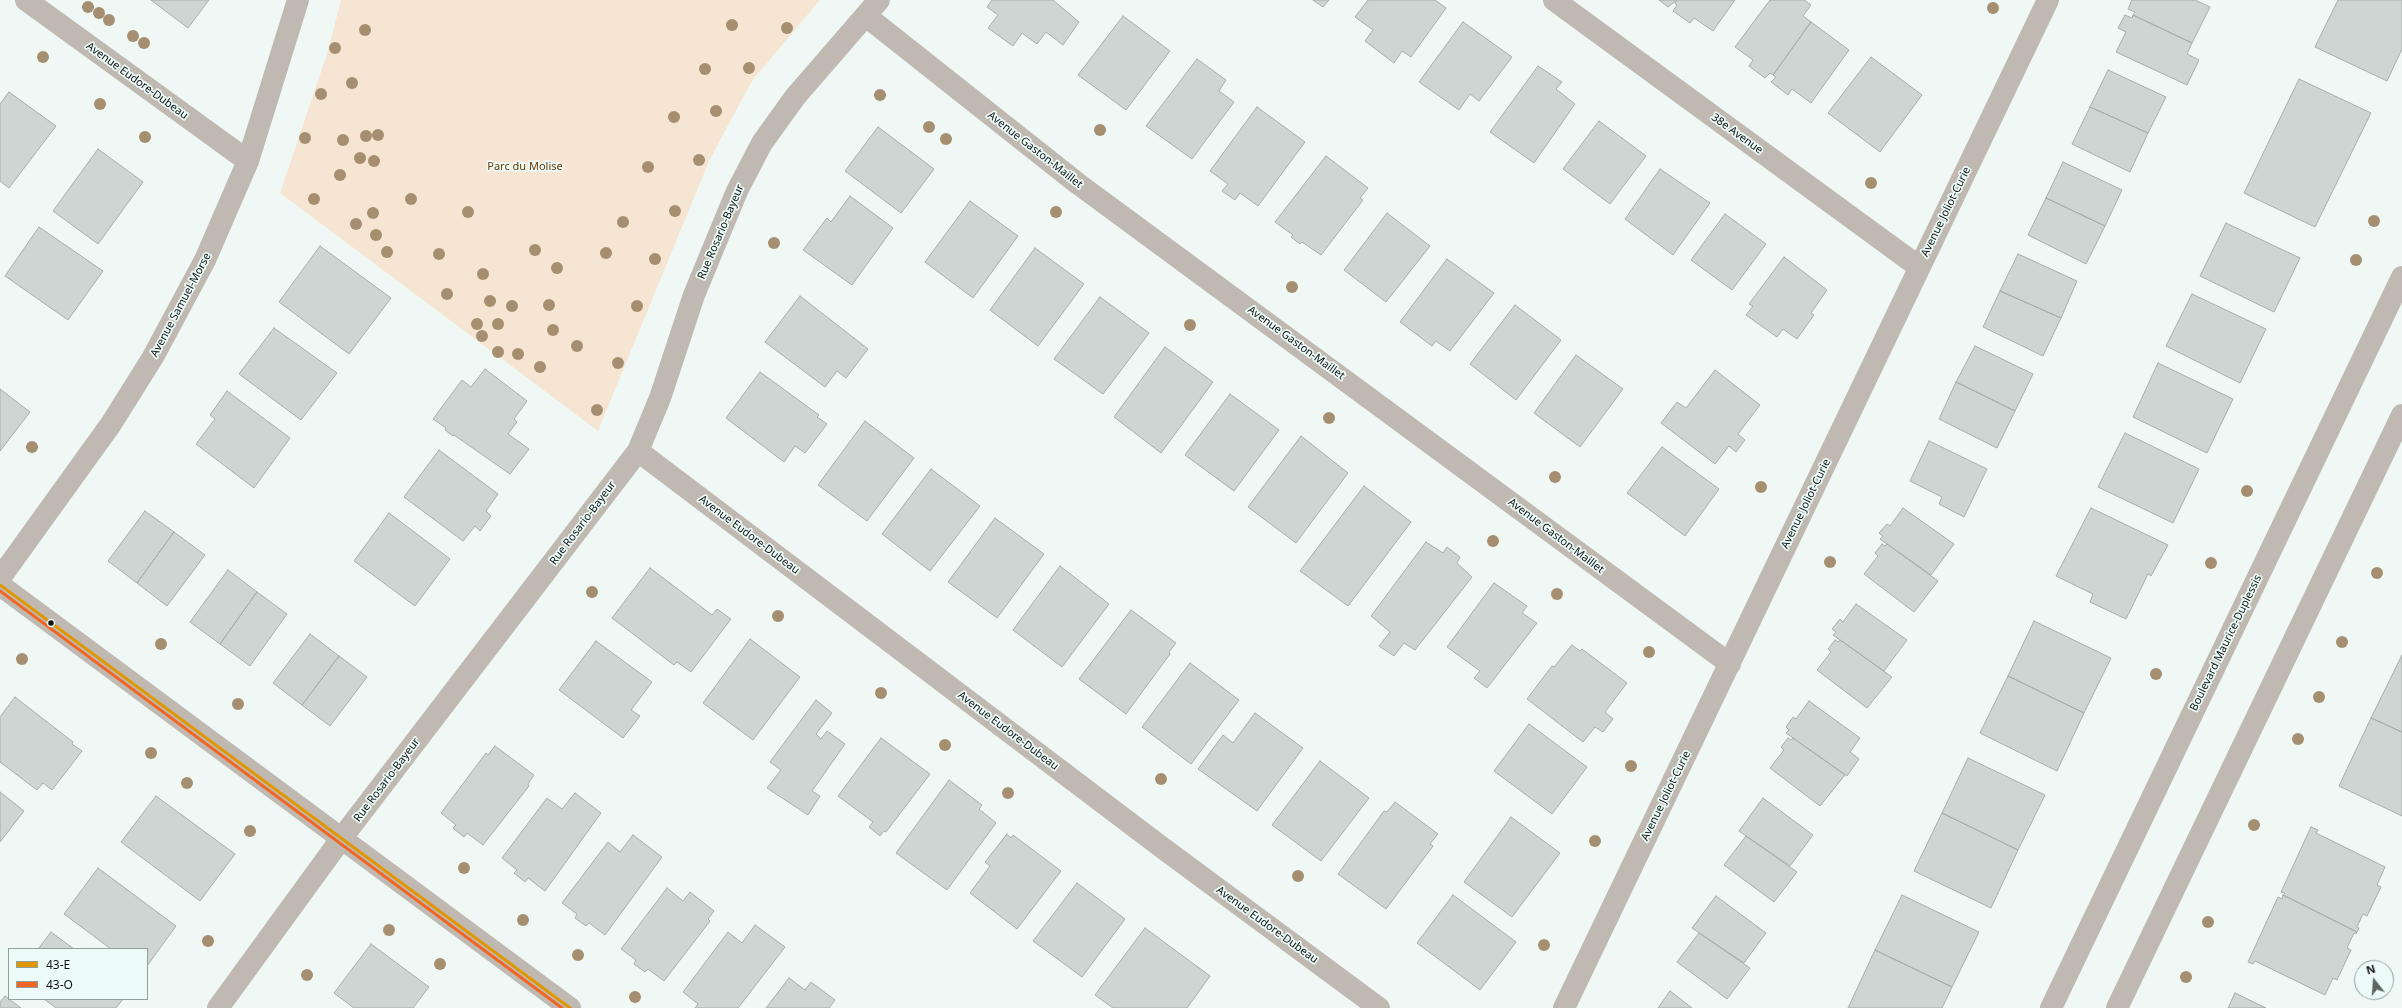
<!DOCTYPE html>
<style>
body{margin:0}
#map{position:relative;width:2402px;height:1008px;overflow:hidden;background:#f0f8f6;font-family:"Noto Sans",sans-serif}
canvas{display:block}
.legend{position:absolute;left:8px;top:948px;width:140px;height:52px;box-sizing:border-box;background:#edfbf8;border:1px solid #949f9c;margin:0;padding:5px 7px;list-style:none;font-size:12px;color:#0f1413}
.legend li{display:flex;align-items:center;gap:8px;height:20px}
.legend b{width:20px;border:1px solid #949f9c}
.north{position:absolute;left:2354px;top:960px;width:40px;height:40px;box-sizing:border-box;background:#edfbf8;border:1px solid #949f9c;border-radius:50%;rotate:343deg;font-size:11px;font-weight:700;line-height:16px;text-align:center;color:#0f1413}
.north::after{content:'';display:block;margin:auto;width:14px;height:18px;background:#5e6462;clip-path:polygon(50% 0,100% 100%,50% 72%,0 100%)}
</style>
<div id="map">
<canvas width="2402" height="1008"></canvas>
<ul class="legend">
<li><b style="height:5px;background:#e09702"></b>43-E</li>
<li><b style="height:5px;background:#f26522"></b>43-O</li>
</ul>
<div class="north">N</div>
</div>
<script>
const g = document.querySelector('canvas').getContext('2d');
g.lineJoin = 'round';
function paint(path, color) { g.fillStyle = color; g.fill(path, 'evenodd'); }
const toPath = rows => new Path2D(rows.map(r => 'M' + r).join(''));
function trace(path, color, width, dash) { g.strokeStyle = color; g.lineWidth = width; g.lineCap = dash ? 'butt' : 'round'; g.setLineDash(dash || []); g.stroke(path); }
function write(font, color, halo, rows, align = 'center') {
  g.font = font + ' "Noto Sans",sans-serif'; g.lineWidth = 3.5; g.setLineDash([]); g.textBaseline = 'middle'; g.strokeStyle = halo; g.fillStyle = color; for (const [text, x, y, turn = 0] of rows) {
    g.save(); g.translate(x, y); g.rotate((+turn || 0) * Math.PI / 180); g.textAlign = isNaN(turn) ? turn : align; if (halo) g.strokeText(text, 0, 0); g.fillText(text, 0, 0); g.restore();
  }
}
paint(toPath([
 [341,0,820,0,752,81,710,159,598,431,280,193,327,54]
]), '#f7e5d3');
const building = toPath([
 [151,0,209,0,188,28,151,0],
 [992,0,1053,0,1079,22,1063,45,1046,32,1037,44,1022,33,1013,46,988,28,998,15,987,7,992,0],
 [1313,0,1329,0,1323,7,1313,0],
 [1368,0,1435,0,1446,8,1411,57,1402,51,1394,63,1365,41,1373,30,1355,17,1368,0],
 [1659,0,1677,0,1668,7,1659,0],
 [1677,0,1735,0,1713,31,1694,18,1690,23,1673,11,1677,5,1675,3,1677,0],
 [1770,0,1804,0,1811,5,1803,16,1811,22,1773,75,1770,73,1765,78,1749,66,1753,60,1735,47,1770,0],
 [2132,0,2195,0,2210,7,2192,43,2133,15,2135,12,2128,9,2132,0],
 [2338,0,2402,0,2402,49,2387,81,2315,47,2338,0],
 [2125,15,2132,18,2133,15,2192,43,2187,54,2199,60,2187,85,2116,52,2126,32,2118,28,2125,15],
 [1123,16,1170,51,1126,110,1078,75,1123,16],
 [1463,22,1512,57,1479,101,1470,94,1459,110,1419,82,1463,22],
 [1811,22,1849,50,1811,103,1792,89,1788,95,1771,82,1776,77,1773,75,1811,22],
 [1871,57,1922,95,1880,152,1828,113,1871,57],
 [1197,59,1226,80,1219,91,1234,102,1192,159,1146,126,1197,59],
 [1538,66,1562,82,1556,89,1575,104,1534,163,1490,132,1538,66],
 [2108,70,2166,97,2148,133,2090,107,2108,70],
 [2299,79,2371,113,2315,227,2244,193,2299,79],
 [9,92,56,126,9,188,0,181,0,104,9,92],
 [1257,107,1305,142,1258,206,1240,193,1235,200,1222,191,1228,184,1210,171,1257,107],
 [2090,107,2148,133,2130,172,2072,144,2090,107],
 [1599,121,1646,156,1610,204,1563,169,1599,121],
 [878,127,934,169,901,213,845,171,878,127],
 [98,149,143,182,98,244,53,211,98,149],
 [1326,156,1368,188,1360,198,1363,200,1321,255,1302,242,1300,244,1291,237,1293,235,1275,222,1326,156],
 [2063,162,2122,190,2105,226,2046,198,2063,162],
 [1660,169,1710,203,1673,255,1625,219,1660,169],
 [850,196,893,228,852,285,803,250,827,218,831,222,850,196],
 [2046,198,2105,226,2086,264,2028,235,2046,198],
 [970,201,1018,236,973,298,925,262,970,201],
 [1387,213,1430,246,1386,302,1344,270,1387,213],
 [1725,214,1766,244,1732,290,1691,260,1725,214],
 [2226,223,2300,258,2274,312,2200,276,2226,223],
 [39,227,103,271,68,320,5,276,39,227],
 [320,246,391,298,349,354,279,302,320,246],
 [1035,248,1084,284,1038,346,990,310,1035,248],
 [2018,254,2077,281,2061,318,2000,291,2018,254],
 [1784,257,1827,290,1811,313,1814,315,1797,339,1783,329,1777,337,1746,315,1753,306,1749,304,1784,257],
 [1447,259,1494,293,1450,351,1436,341,1432,346,1400,322,1447,259],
 [2000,291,2061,318,2043,356,1983,327,2000,291],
 [2192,294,2266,329,2240,383,2166,346,2192,294],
 [800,296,868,349,846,378,837,371,825,387,765,342,800,296],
 [1100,297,1149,333,1103,394,1054,359,1100,297],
 [1515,305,1561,340,1516,400,1470,364,1515,305],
 [274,328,337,373,301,420,239,374,274,328],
 [1975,346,2033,374,2015,411,1956,382,1975,346],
 [1165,347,1213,382,1161,453,1114,417,1165,347],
 [1576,355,1623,389,1580,447,1534,413,1576,355],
 [2158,363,2233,399,2207,453,2133,417,2158,363],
 [485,369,527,401,514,419,517,422,508,434,529,449,510,474,454,435,453,436,445,430,446,428,433,419,462,380,471,387,485,369],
 [1715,370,1760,405,1738,434,1745,440,1736,452,1729,446,1715,464,1661,423,1677,402,1686,408,1715,370],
 [760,372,819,415,817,417,827,424,805,453,795,446,784,462,726,418,760,372],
 [1956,382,2015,411,1997,448,1939,419,1956,382],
 [0,389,30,412,0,451,0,389],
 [227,391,290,438,254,488,196,444,215,419,210,415,227,391],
 [1230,394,1279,430,1234,491,1185,455,1230,394],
 [865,421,914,458,867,521,818,485,865,421],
 [2125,433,2199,469,2173,523,2098,487,2125,433],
 [1301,436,1348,473,1296,543,1248,507,1301,436],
 [1929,441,1987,469,1964,517,1939,504,1942,497,1910,481,1929,441],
 [1662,447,1719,489,1685,536,1627,493,1662,447],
 [439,450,498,494,486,511,491,516,480,531,475,526,463,541,404,497,439,450],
 [931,469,980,506,930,571,882,534,931,469],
 [1364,486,1411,522,1348,606,1300,571,1364,486],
 [1903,508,1954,544,1931,575,1880,539,1883,536,1879,533,1887,524,1890,526,1903,508],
 [2091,508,2168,545,2151,576,2148,574,2126,619,2090,602,2093,594,2056,576,2091,508],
 [145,511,174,532,137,583,108,561,145,511],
 [389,513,450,559,415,606,354,561,389,513],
 [995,518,1044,554,997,618,948,582,995,518],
 [174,532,205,555,167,606,137,583,174,532],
 [1426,542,1443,553,1447,547,1460,557,1457,563,1472,577,1415,650,1404,643,1394,656,1379,646,1390,632,1371,616,1426,542],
 [1882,544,1885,546,1887,544,1938,581,1914,612,1864,574,1878,556,1875,553,1882,544],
 [1060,566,1109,604,1062,667,1013,630,1060,566],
 [650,568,712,615,717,609,731,619,691,672,677,662,674,665,612,618,650,568],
 [228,570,257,592,220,644,190,622,228,570],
 [1494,583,1527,606,1522,613,1537,623,1487,688,1474,678,1480,671,1447,647,1494,583],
 [257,592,287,614,250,666,220,644,257,592],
 [1856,604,1907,640,1884,671,1833,635,1836,632,1832,629,1840,619,1843,622,1856,604],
 [1131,610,1176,643,1169,652,1170,654,1126,714,1079,679,1131,610],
 [2034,621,2111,658,2084,713,2008,676,2034,621],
 [310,634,339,656,302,705,273,683,310,634],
 [750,639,800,677,753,740,703,703,750,639],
 [1835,640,1838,642,1840,640,1892,677,1867,708,1817,670,1831,652,1828,649,1835,640],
 [596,641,652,682,631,710,640,716,623,738,559,690,596,641],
 [1572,645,1580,651,1582,649,1627,683,1605,712,1613,719,1603,732,1595,727,1583,742,1527,699,1552,666,1554,667,1572,645],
 [2402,655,2402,732,2371,718,2402,655],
 [339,656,367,677,330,726,302,705,339,656],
 [1190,663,1239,700,1191,764,1142,727,1190,663],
 [2008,676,2084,713,2057,771,1980,733,2008,676],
 [15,697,73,742,72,744,82,751,52,790,43,783,37,790,0,762,0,717,15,697],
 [816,700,832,713,816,734,821,739,827,731,845,744,812,791,820,796,808,815,767,788,781,770,770,762,816,700],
 [1809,701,1860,738,1850,752,1859,759,1847,776,1786,733,1789,730,1786,727,1793,717,1796,719,1809,701],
 [1255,713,1303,748,1257,811,1198,769,1223,735,1233,743,1255,713],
 [2371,718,2402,732,2402,816,2339,786,2371,718],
 [1529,724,1587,767,1552,814,1494,771,1529,724],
 [881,738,930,774,886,832,884,831,880,836,869,827,873,822,838,796,881,738],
 [1788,738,1791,740,1793,738,1845,775,1820,806,1770,768,1784,750,1781,747,1788,738],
 [495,746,534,775,528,784,529,786,483,845,467,833,464,837,453,828,456,825,441,813,486,753,488,755,495,746],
 [1968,758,2045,795,2018,850,1942,813,1968,758],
 [1320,761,1369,798,1321,861,1272,825,1320,761],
 [949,780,982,805,979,809,996,823,947,890,896,853,949,780],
 [0,792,24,811,0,842,0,792],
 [575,793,601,813,545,891,528,878,525,882,514,873,517,870,502,858,547,798,562,809,575,793],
 [156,796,235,854,200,901,121,842,156,796],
 [1763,798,1813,835,1790,866,1739,831,1763,798],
 [1395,802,1438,834,1430,844,1433,846,1386,909,1338,874,1384,811,1387,812,1395,802],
 [1942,813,2018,850,1991,908,1914,871,1942,813],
 [1511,817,1560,853,1512,917,1464,882,1511,817],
 [2311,827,2318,830,2316,833,2385,867,2377,885,2381,887,2367,916,2363,914,2357,927,2359,928,2357,932,2283,895,2285,893,2281,892,2311,827],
 [1007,834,1011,838,1013,835,1061,871,1017,929,970,893,990,866,985,862,1007,834],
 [633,835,662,857,605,935,589,923,586,926,575,918,577,914,562,903,608,842,620,852,633,835],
 [1746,836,1797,872,1774,902,1724,865,1746,836],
 [98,868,176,926,147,966,147,949,111,949,64,914,98,868],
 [1077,883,1125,919,1082,977,1033,941,1077,883],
 [667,888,683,901,690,892,714,911,708,919,710,921,664,981,648,969,645,972,634,964,636,960,621,949,667,888],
 [1453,895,1516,942,1480,990,1417,943,1453,895],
 [1902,895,1979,932,1952,987,1875,950,1902,895],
 [2283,895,2357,932,2356,934,2354,933,2347,948,2351,950,2337,980,2333,978,2325,995,2255,961,2253,964,2248,962,2278,897,2282,899,2283,895],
 [1716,896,1766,933,1744,963,1692,928,1716,896],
 [755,925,785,947,738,1008,695,1008,698,1004,683,992,728,932,742,943,755,925],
 [1145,928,1210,976,1187,1008,1113,1008,1095,995,1145,928],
 [51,932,74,949,38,949,51,932],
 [1699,933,1750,968,1727,999,1677,962,1699,933],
 [371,944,429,987,413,1008,354,1008,334,993,371,944],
 [1875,950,1952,987,1942,1008,1848,1008,1875,950],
 [789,978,805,990,811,982,835,1000,829,1008,766,1008,789,978],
 [1670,991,1692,1008,1658,1008,1670,991],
 [2235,993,2266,1008,2228,1008,2235,993],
 [5,996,21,1008,0,1008,0,1002,5,996],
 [44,999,123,999,116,1008,56,1008,44,999]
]);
paint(building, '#ced5d3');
trace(building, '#a7adac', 1);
trace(toPath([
 [26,0,248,161],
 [1554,0,1919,267],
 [866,16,1077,183,1730,664],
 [638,451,1160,846,1379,1008],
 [0,578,111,424,153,357,205,260,248,161,298,0],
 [0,585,570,1008],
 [218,1008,341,839,638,451,660,398,694,295,737,191,762,143,795,97,879,0],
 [1564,1008,2048,0]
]), '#bfb9b1', 22);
trace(toPath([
 [2051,1008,2402,277],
 [2117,1008,2402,415]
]), '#bfb9b1', 22);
trace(toPath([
 [0,585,570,1008]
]), '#e09702', 3);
trace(toPath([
 [0,591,562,1008]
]), '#f26522', 3);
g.fillStyle = '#a58f70';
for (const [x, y] of [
 [88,7],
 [1993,8],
 [99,13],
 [109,20],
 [732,25],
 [787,28],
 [365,30],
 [133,36],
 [144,43],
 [335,48],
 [43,57],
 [749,68],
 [705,69],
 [352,83],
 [321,94],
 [880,95],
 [100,104],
 [716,111],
 [674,117],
 [929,127],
 [1100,130],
 [378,135],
 [366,136],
 [145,137],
 [305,138],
 [946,139],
 [343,140],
 [360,158],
 [699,160],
 [374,161],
 [648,167],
 [340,175],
 [1871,183],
 [314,199],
 [411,199],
 [675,211],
 [468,212],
 [1056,212],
 [373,213],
 [2374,221],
 [623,222],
 [356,224],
 [376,235],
 [774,243],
 [535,250],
 [387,252],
 [606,253],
 [439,254],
 [655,259],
 [2356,260],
 [557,268],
 [483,274],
 [1292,287],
 [447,294],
 [490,301],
 [549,305],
 [512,306],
 [637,306],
 [477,324],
 [498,324],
 [1190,325],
 [553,330],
 [482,336],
 [577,346],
 [498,352],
 [518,354],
 [618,363],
 [540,367],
 [597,410],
 [1329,418],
 [32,447],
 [1555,477],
 [1761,487],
 [2247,491],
 [1493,541],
 [1830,562],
 [2211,563],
 [2377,573],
 [592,592],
 [1557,594],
 [778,616],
 [2342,642],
 [161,644],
 [1649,652],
 [22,659],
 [2156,674],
 [881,693],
 [2319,697],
 [238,704],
 [2298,739],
 [945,745],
 [151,753],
 [1631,766],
 [1161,779],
 [187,783],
 [1008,793],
 [2254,825],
 [250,831],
 [1595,841],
 [464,868],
 [1298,876],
 [523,920],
 [2208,922],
 [389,930],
 [208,941],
 [1544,945],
 [578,955],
 [440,964],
 [307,975],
 [2186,977],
 [635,997]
]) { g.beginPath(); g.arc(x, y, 6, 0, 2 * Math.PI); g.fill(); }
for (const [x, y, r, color] of [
 [51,623,3.5,"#0f1413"]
]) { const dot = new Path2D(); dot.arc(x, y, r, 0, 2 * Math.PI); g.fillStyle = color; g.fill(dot); trace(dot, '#edfbf8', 1.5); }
write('11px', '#0f1413', '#edfbf8', [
 ["Avenue Eudore-Dubeau",137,81,36],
 ["38e Avenue",1737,134,36],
 ["Avenue Gaston-Maillet",1035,150,38],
 ["Avenue Joliot-Curie",1946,212,-64],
 ["Rue Rosario-Bayeur",721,232,-67],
 ["Avenue Samuel-Morse",181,305,-62],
 ["Avenue Gaston-Maillet",1296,343,36],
 ["Avenue Joliot-Curie",1806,504,-64],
 ["Rue Rosario-Bayeur",583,523,-53],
 ["Avenue Eudore-Dubeau",749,535,37],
 ["Avenue Gaston-Maillet",1556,536,37],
 ["Boulevard Maurice-Duplessis",2226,643,-64],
 ["Avenue Eudore-Dubeau",1008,731,37],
 ["Rue Rosario-Bayeur",387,780,-53],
 ["Avenue Joliot-Curie",1666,796,-64],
 ["Avenue Eudore-Dubeau",1267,925,36]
]);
write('11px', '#673903', '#edfbf8', [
 ["Parc du Molise",525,167]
]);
</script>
